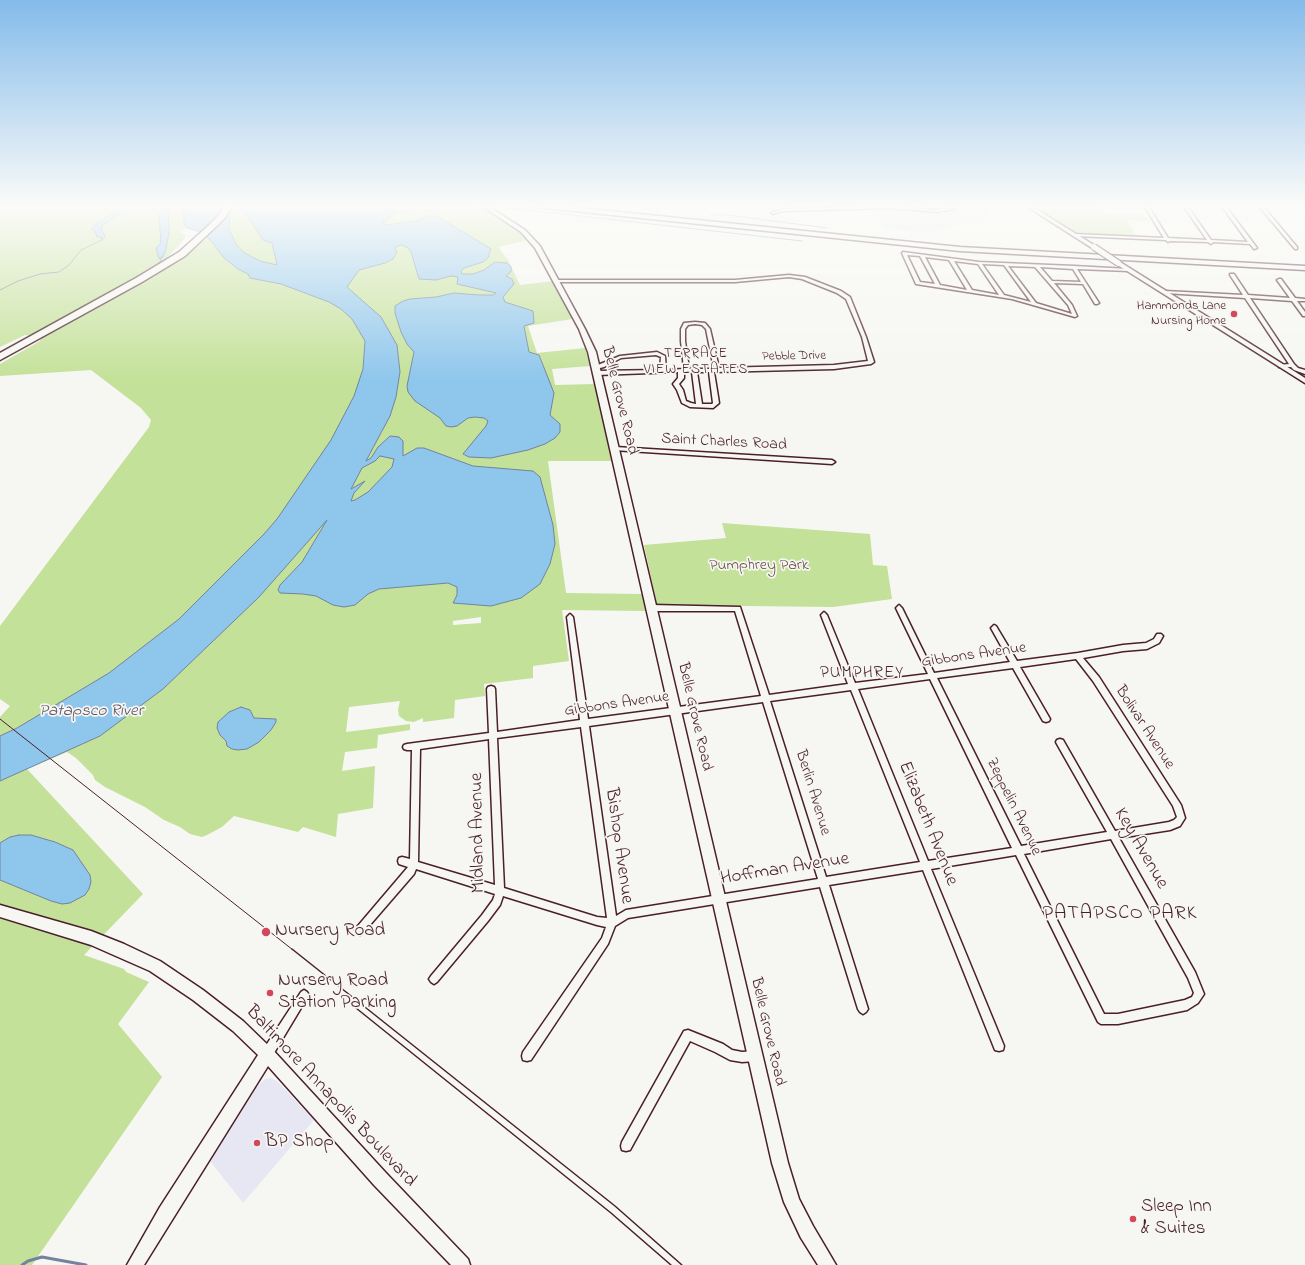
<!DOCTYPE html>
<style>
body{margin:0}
canvas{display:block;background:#f6f6f2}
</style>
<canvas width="1305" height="1265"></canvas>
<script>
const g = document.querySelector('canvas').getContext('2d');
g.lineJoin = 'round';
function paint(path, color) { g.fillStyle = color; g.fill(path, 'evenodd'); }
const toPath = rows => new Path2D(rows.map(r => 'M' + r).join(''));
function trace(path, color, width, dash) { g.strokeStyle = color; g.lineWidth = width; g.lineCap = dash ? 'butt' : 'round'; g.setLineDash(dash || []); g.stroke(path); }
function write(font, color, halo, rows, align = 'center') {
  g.font = font + ' "Indie Flower",sans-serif'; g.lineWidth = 3.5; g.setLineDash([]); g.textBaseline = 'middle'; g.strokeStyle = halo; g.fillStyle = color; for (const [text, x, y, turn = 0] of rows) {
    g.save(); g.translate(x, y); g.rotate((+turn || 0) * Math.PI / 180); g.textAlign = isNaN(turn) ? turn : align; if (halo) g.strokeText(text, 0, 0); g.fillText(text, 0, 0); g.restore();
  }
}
paint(toPath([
 [868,204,1021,204,1024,206,982,206,989,217,951,226,930,233,884,228],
 [271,1078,278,1082,314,1120,243,1203,210,1161,257,1087,265,1079]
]), '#e7e7f3');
paint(toPath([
 [0,204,181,204,184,215,184,224,187,228,180,232,186,235,183,241,168,257,174,260,205,240,220,227,236,204,448,204,483,207,529,240,498,247,508,260,520,285,553,281,572,319,528,326,537,353,585,348,590,366,552,369,555,385,596,384,613,461,548,461,566,593,642,594,646,611,562,610,569,661,533,666,533,678,484,684,485,696,455,700,454,718,423,722,423,718,414,722,406,721,399,716,398,710,400,701,349,707,346,732,410,724,410,730,378,735,377,748,345,752,342,771,375,766,373,808,338,814,336,837,303,827,298,832,234,816,222,827,207,835,202,837,190,834,180,827,164,820,145,807,105,787,95,780,93,775,76,758,67,752,27,769,143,894,84,955,124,969,126,972,149,982,118,1024,162,1077,32,1265,0,1265,0,717,10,706,0,699,0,626,149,427,151,420,141,408,91,370,0,376,0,364,40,341,41,338,25,335,0,347],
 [481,617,481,623,453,625,453,621],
 [1060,204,1100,204,1104,213,1144,215,1150,221,1127,220,1136,236,1075,234,1031,206,1062,205],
 [722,523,870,534,873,565,887,566,892,599,833,607,657,605,644,545,726,538]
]), '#c3e198');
const water = toPath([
 [127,204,134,204,103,225,101,229,105,236,102,240,101,237,97,237,95,231,91,229,95,225,127,204],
 [163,204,168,204,169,232,166,249,163,257,159,259,156,248,161,243,159,216,163,204],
 [181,204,226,204,230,211,229,229,236,244,243,252,260,261,277,265,272,243,263,240,239,204,373,204,396,211,392,216,382,222,387,225,417,221,426,216,433,216,440,218,491,249,488,258,483,262,464,268,461,271,462,274,473,274,484,270,495,262,507,263,511,267,511,272,506,276,512,279,514,284,503,297,505,302,533,311,534,323,524,326,529,352,539,355,554,393,550,415,560,424,560,432,555,438,545,444,528,450,491,458,469,457,463,454,486,426,488,421,484,418,475,417,468,418,457,426,451,427,446,426,440,418,415,401,408,392,407,386,414,352,407,344,401,332,395,313,395,306,403,301,410,299,436,297,454,293,479,295,493,295,496,293,457,284,458,277,451,276,436,280,419,279,411,252,408,248,402,245,397,246,395,249,397,252,393,259,385,263,359,270,347,287,381,317,397,345,400,372,396,397,390,416,366,461,371,458,378,447,390,436,399,437,403,441,403,456,417,448,424,448,473,466,533,471,540,477,553,525,555,544,550,564,540,584,521,598,491,606,453,603,457,595,457,587,448,583,379,589,368,594,355,605,344,607,333,605,316,596,303,594,280,593,278,590,280,585,302,562,327,520,259,597,163,689,100,736,0,781,0,736,17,728,109,673,179,619,264,534,277,519,331,440,354,396,363,369,365,341,352,319,341,309,329,302,281,284,250,278,248,274,238,269,223,257,213,243,206,236,198,231,187,228,184,224,184,215,181,204],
 [380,456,394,459,392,467,368,492,355,500,351,501,354,493,365,481,351,489,362,468,375,461,380,456],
 [241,707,250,710,254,718,276,719,276,722,271,730,259,742,247,749,238,750,232,749,227,746,226,741,220,735,217,728,218,722,229,712,241,707],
 [19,835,31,835,55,842,73,850,90,875,91,882,89,889,85,895,70,903,62,904,51,901,0,880,0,843,10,837,19,835]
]);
paint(water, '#8ec6ec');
trace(water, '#73839f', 1);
trace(toPath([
 [471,204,476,204],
 [492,206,802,241],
 [394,214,432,204],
 [711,215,728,215,827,228],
 [159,265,162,256],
 [0,290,18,281,40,274,59,272,69,265,81,250,102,240,102,238]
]), '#73839f', 1);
trace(toPath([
 [22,1265,28,1261,42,1257,86,1265]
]), '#73839f', 3);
const minor = toPath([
 [957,204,961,204,954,209,937,212,890,208,783,211,773,214,771,213,783,209,890,206,937,210,952,207,957,204],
 [1003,204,1028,204,1026,205,1005,205,1003,204],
 [1143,204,1147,204,1168,238,1207,240,1182,204,1186,204,1211,240,1248,242,1220,204,1224,204,1257,248,1254,249,1250,244,1213,242,1211,244,1208,242,1170,241,1168,242,1166,240,1075,236,1073,235,1075,234,1164,238,1143,204],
 [1257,204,1261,204,1297,247,1297,249,1295,249,1257,204],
 [1279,204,1292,204,1290,205,1281,205,1279,204],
 [903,252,979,262,1074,266,1129,269,1131,270,1129,271,1077,269,1099,303,1097,304,1095,304,1083,284,1054,283,1072,305,1077,316,1075,317,1012,299,916,284,902,253,903,252],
 [907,255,920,256,935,284,920,282,907,255],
 [925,257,949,260,967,290,940,285,925,257],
 [954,261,978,264,999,295,972,290,954,261],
 [982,264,1004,265,1031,302,1004,295,982,264],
 [1008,266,1035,267,1068,305,1072,314,1036,303,1008,266],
 [1040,267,1073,269,1081,282,1052,281,1040,267],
 [1230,274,1234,274,1248,295,1290,298,1277,280,1279,279,1281,279,1295,298,1305,299,1305,301,1297,301,1305,312,1305,316,1303,316,1292,301,1250,298,1294,364,1298,368,1305,370,1305,374,1294,370,1291,367,1279,367,1279,365,1289,364,1245,298,1165,293,1163,292,1165,291,1243,295,1230,275,1230,274],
 [789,275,805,277,841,291,850,297,866,337,874,362,871,364,834,369,714,372,719,403,713,408,690,407,682,403,677,390,673,384,678,378,678,372,597,375,594,373,597,371,660,370,661,357,656,355,621,358,604,367,596,369,593,367,620,356,657,352,665,356,666,370,684,369,681,341,681,329,684,323,695,322,705,323,710,329,719,368,834,365,868,361,862,337,846,299,837,293,802,279,789,277,735,282,557,282,555,281,557,280,735,280,789,275],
 [695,324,702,325,706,329,714,369,689,369,685,341,685,329,688,325,695,324],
 [684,372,692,372,696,404,691,403,686,401,683,390,679,384,684,378,684,372],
 [697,372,709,372,713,403,712,404,702,404,697,372],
 [615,447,832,460,835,462,832,464,613,450,612,449,615,447],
 [652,605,740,607,769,695,848,684,821,615,824,612,827,615,855,683,928,674,896,608,899,605,902,608,934,673,1010,662,991,628,994,625,996,626,1017,661,1078,653,1123,645,1146,643,1154,639,1157,634,1161,634,1163,636,1159,643,1147,649,1123,651,1083,658,1099,677,1181,805,1185,818,1180,826,1170,830,1119,838,1195,972,1204,994,1198,1003,1187,1010,1118,1024,1101,1024,1098,1022,1016,855,931,869,1004,1046,1003,1050,999,1051,995,1050,923,870,829,885,868,1009,866,1012,863,1014,860,1012,858,1009,820,887,628,918,615,926,608,944,531,1060,527,1061,523,1060,522,1056,523,1052,602,938,606,927,597,925,503,896,500,905,488,921,437,982,434,984,431,982,429,979,431,976,482,915,493,900,495,894,416,869,414,874,363,933,360,935,357,933,355,930,357,927,408,867,399,864,398,861,399,858,402,857,410,859,412,750,407,750,404,749,403,747,404,745,407,744,489,733,487,689,488,687,491,686,494,687,495,689,497,732,580,720,567,617,570,614,573,617,588,719,761,696,735,611,652,611,649,608,652,605],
 [1076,659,1093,681,1173,806,1177,817,1174,820,1169,822,1115,831,1063,740,1060,739,1057,740,1056,742,1057,744,1107,832,1021,846,937,678,1013,668,1043,721,1046,722,1049,721,1050,719,1020,667,1076,659],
 [930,679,1012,848,928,861,858,689,930,679],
 [851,690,920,862,826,877,770,701,851,690],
 [763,702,818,879,626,910,616,916,589,726,763,702],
 [581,727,607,918,597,917,504,888,497,738,581,727],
 [489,739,495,885,418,862,420,749,489,739],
 [1111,839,1188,978,1194,993,1192,997,1185,1000,1118,1014,1104,1014,1024,854,1111,839],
 [304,990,307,992,309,995,307,998,271,1058,267,1059,263,1058,262,1054,263,1050,301,992,304,990],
 [688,1030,723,1044,732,1050,742,1052,756,1051,760,1052,761,1056,760,1060,756,1061,742,1062,730,1060,715,1052,690,1041,630,1150,626,1151,622,1150,621,1146,622,1142,684,1031,688,1030]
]);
const tertiary = toPath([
 [1023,204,1028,204,1097,247,1092,248,1023,204],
 [1116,262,1120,262,1305,378,1305,383,1116,264,1116,262]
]);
const secondary = toPath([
 [479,204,485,204,525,230,540,246,585,329,596,352,788,1163,799,1199,813,1226,836,1265,818,1265,801,1238,784,1202,772,1163,588,352,579,329,535,248,521,232,479,204],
 [0,905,91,931,124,944,160,961,203,990,243,1021,272,1049,386,1173,468,1259,470,1265,451,1265,374,1185,268,1066,144,1265,127,1265,160,1207,258,1055,233,1031,193,1000,150,971,91,945,0,917,0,905]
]);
const motorway = toPath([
 [226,204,233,204,224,219,185,256,142,282,0,360,0,353,136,278,179,252,208,226,218,216,226,204],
 [522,204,542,204,960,247,1305,266,1305,270,960,251,525,206,522,204]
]);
trace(minor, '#4a1f2b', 3);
trace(tertiary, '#4a1f2b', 3);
trace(secondary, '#4a1f2b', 3);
trace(motorway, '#4a1f2b', 3);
paint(minor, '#f6f6f2');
paint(tertiary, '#f6f6f2');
paint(secondary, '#f6f6f2');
paint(motorway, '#f6f6f2');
trace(toPath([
 [0,719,293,950]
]), '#4a1f2b', 1);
trace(toPath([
 [292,949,615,1206,682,1265],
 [351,1004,611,1213,671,1265]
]), '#4a1f2b', 1.5);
const tertiaryBridge = toPath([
 [1094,247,1118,263]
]);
trace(tertiaryBridge, '#4a1f2b', 8, []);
trace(tertiaryBridge, '#f6f6f2', 5.5);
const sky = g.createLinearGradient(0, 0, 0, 381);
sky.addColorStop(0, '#84bbea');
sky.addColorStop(0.54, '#fbfbf9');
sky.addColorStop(1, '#fbfbf900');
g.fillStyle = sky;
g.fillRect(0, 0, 1305, 381);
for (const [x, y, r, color] of [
 [1234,314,4,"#d1495b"],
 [266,932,5,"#d1495b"],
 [270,993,4,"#d1495b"],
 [257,1143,4,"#d1495b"],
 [1133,1219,4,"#d1495b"]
]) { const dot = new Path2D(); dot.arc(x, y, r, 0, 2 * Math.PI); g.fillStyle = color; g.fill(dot); trace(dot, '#f6f6f2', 1.5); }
write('13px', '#4a1f2b', '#f6f6f2', [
 ["Hammonds Lane",1226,307],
 ["Nursing Home",1226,322]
], 'right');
write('13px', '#4a1f2b', '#f6f6f2', [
 ["Pebble Drive",794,357,-1]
]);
g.letterSpacing = '1px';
write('14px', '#4a1f2b', '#f6f6f2', [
 ["TERRACE",696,355],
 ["VIEW ESTATES",696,371]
]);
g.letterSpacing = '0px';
write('16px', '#4a1f2b', '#f6f6f2', [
 ["Belle Grove Road",619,401,76],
 ["Saint Charles Road",724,443,3],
 ["Gibbons Avenue",974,656,-8],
 ["Gibbons Avenue",617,705,-8],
 ["Belle Grove Road",694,717,77],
 ["Bolivar Avenue",1144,728,57],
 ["Berlin Avenue",812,793,73],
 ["Zeppelin Avenue",1013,807,64],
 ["Belle Grove Road",767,1032,77]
]);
write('16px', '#685046', '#f6f6f2', [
 ["Pumphrey Park",759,566]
]);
g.letterSpacing = '1px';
write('17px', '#4a1f2b', '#f6f6f2', [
 ["PUMPHREY",862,674]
]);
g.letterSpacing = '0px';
write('italic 17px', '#5e5165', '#f6f6f2', [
 ["Patapsco River",91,712]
]);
write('19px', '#4a1f2b', '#f6f6f2', [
 ["Elizabeth Avenue",927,824,68],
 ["Midland Avenue",479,833,-91],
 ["Bishop Avenue",618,846,82],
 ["Key Avenue",1140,849,60],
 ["Hoffman Avenue",785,870,-9],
 ["Baltimore Annapolis Boulevard",330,1097,47]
]);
write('19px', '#4a1f2b', '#f6f6f2', [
 ["Nursery Road",275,932],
 ["Nursery Road",278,982],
 ["Station Parking",278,1004],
 ["BP Shop",265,1143],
 ["Sleep Inn",1141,1208],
 ["& Suites",1141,1230]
], 'left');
g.letterSpacing = '1px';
write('20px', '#4a1f2b', '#f6f6f2', [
 ["PATAPSCO PARK",1120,915]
]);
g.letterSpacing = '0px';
</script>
